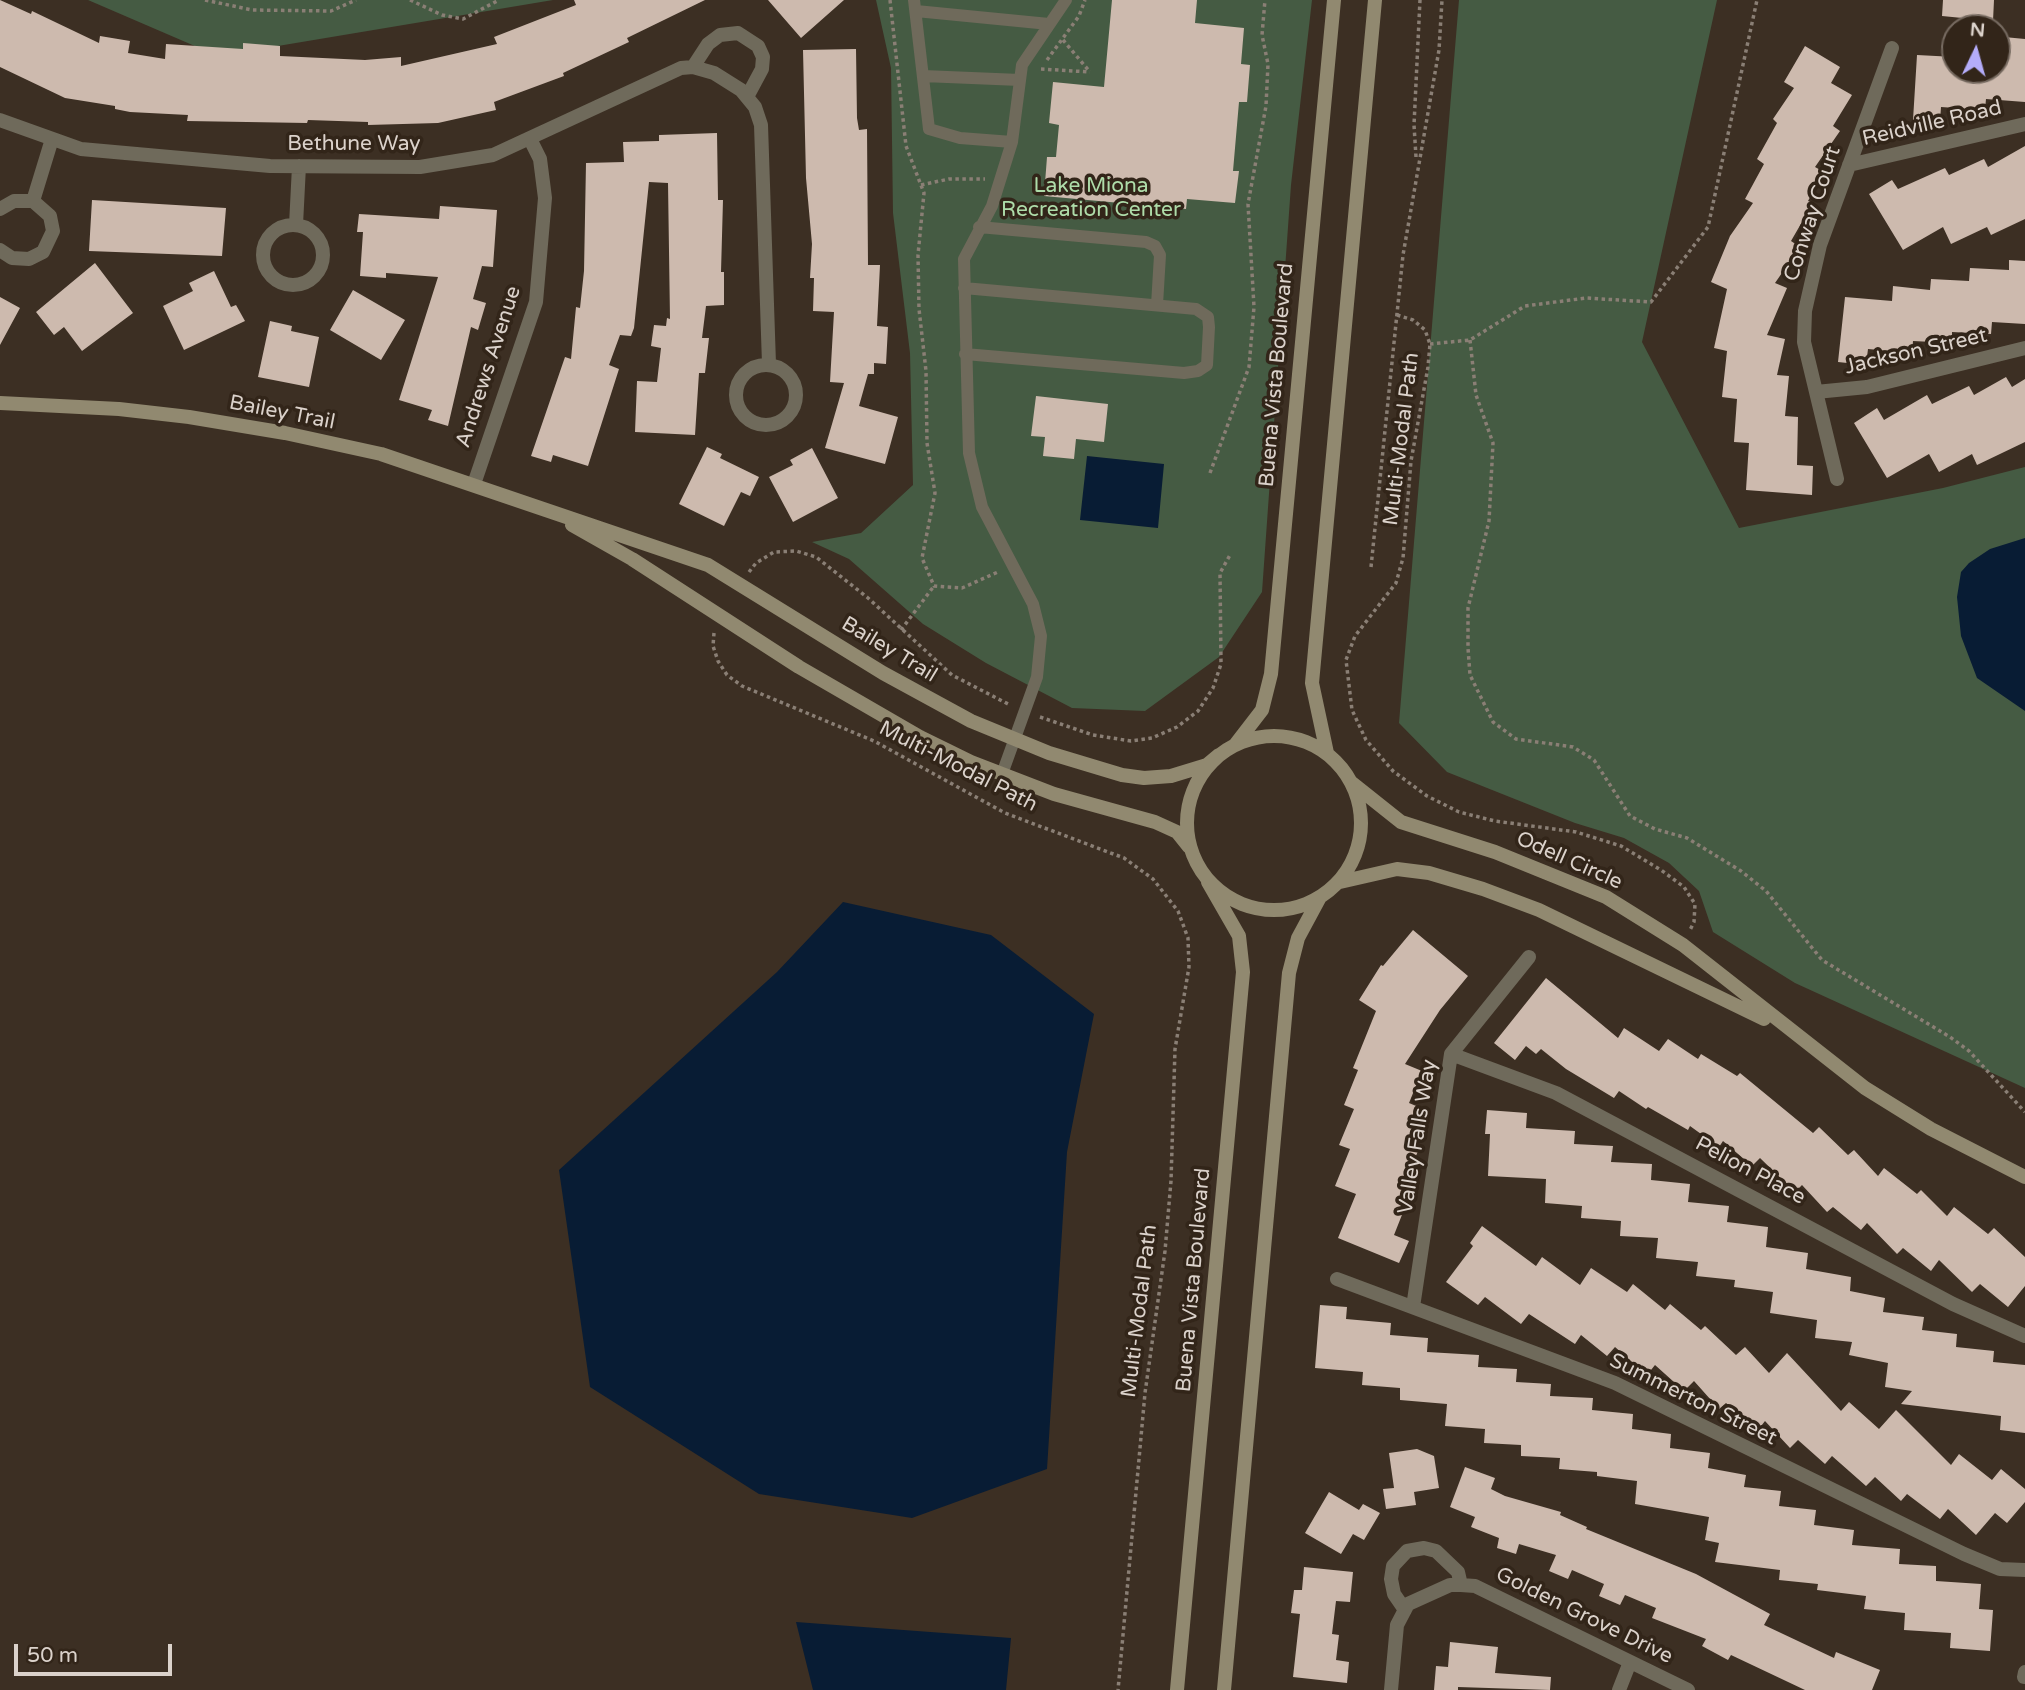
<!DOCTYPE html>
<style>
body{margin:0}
#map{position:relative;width:2025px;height:1690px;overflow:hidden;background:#3c2f23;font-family:"Varela Round",sans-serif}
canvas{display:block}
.north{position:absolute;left:1941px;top:14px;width:70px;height:70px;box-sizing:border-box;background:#322519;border:2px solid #766a60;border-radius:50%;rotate:5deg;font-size:19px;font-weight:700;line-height:28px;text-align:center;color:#dbd2cb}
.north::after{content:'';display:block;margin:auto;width:24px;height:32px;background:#b4acf9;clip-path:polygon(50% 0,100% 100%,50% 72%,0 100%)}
.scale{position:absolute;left:14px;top:1644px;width:158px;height:32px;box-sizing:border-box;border:4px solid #dbd2cb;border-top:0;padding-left:9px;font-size:21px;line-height:24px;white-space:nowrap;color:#dbd2cb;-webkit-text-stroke:5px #322519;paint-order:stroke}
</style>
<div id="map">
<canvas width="2025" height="1690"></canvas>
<div class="north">N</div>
<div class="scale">50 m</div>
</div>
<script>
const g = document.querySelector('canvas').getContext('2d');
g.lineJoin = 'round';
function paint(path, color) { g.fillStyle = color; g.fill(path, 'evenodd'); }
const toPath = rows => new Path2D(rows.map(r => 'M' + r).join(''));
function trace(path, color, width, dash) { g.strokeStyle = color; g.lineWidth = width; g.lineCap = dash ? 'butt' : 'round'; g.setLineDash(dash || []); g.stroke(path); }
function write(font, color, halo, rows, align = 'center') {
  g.font = font + ' "Varela Round",sans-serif'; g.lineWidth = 7; g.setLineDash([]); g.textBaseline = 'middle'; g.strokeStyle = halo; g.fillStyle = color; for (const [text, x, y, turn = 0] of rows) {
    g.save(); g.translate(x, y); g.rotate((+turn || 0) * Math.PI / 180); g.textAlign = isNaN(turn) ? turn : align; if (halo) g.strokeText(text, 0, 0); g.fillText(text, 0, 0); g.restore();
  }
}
paint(toPath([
 [88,0,553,0,218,56],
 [876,0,1312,0,1291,185,1262,592,1219,657,1145,711,1072,708,986,663,923,624,849,559,812,542,861,533,913,485,910,353,893,213,891,68],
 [1459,0,1717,0,1642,342,1739,528,1943,488,2025,467,2025,1088,1795,983,1713,932,1699,891,1669,863,1624,838,1575,823,1447,772,1399,723]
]), '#455b43');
paint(toPath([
 [1087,456,1164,464,1158,528,1080,520],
 [2025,538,2025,711,1977,678,1961,636,1957,597,1961,572,1969,563,1990,549],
 [843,902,991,935,1094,1014,1067,1152,1047,1469,912,1518,759,1494,590,1387,559,1170,777,972],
 [796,1622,1011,1638,1006,1690,813,1690]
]), '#081c34');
paint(toPath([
 [0,0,31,14,32,11,99,43,100,36,130,41,128,53,165,59,166,44,243,49,243,43,280,46,280,56,365,60,401,57,401,66,497,44,494,37,576,5,574,0,705,0,627,38,629,42,563,73,564,76,494,102,496,110,438,123,368,125,368,122,308,120,307,123,187,121,188,115,130,112,115,109,115,106,65,98,0,67],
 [768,0,844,0,801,38],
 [1112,0,1197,0,1195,23,1244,28,1241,64,1250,65,1247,102,1239,102,1233,171,1239,171,1235,203,1187,199,1186,209,1044,196,1047,157,1056,157,1059,125,1049,123,1053,82,1104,87],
 [1943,0,1994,0,1993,21,1942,16],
 [2004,37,2025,39,2025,102,1986,99,1985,110,1941,107,1940,122,1913,120,1917,55,1955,57,1955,70,2002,70],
 [1805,46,1840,67,1831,83,1852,95,1833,126,1840,131,1815,167,1824,172,1808,201,1813,203,1791,241,1800,247,1775,283,1787,288,1767,335,1785,339,1777,375,1789,376,1785,416,1798,417,1797,465,1813,466,1812,495,1746,490,1749,443,1734,442,1737,399,1722,397,1727,351,1714,348,1727,289,1711,282,1730,236,1753,203,1745,199,1764,164,1757,159,1777,123,1773,119,1794,88,1784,82],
 [856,49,857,118,859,130,867,129,868,265,880,265,877,326,888,327,886,364,874,363,874,374,868,374,859,406,898,417,885,464,825,448,844,383,830,382,834,312,813,311,814,278,810,278,812,244,806,178,803,50],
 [717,133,718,200,723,200,721,272,724,272,724,305,706,306,702,338,709,338,705,373,699,373,695,435,635,432,637,381,657,382,661,348,651,346,654,325,666,326,667,318,670,319,668,183,649,182,634,328,631,336,620,335,609,365,619,369,588,466,553,455,551,462,531,456,565,357,571,359,576,307,580,308,584,271,586,163,624,162,623,142,659,141,659,135],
 [2025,146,2025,219,1991,235,1987,227,1951,244,1943,227,1903,250,1869,194,1892,180,1898,189,1945,168,1949,175,1984,159,1988,167],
 [92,200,226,208,222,256,89,251],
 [440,206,497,210,493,267,482,266,473,299,486,303,478,330,471,327,448,426,428,420,432,410,399,400,438,277,386,273,386,278,360,276,363,232,357,232,359,214,439,219],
 [2009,260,2025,261,2025,324,1992,322,1991,334,1952,332,1952,343,1913,341,1912,353,1868,349,1866,365,1838,362,1845,297,1892,301,1893,286,1930,290,1931,279,1969,281,1970,268,2009,270],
 [95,263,133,313,82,351,64,327,54,335,36,312],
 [214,271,231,307,236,305,245,321,184,350,163,306,193,291,189,283],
 [353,290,405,320,381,360,330,330],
 [0,297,20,308,0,345],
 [270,321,292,326,291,331,319,337,309,387,258,377],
 [2006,377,2012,387,2025,379,2025,442,1977,465,1972,454,1939,472,1929,454,1887,478,1854,423,1877,408,1884,420,1927,395,1932,404,1969,386,1974,395],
 [1036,396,1108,404,1104,442,1076,439,1074,459,1043,456,1045,437,1031,436],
 [707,447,722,454,720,458,759,477,750,496,741,492,724,526,679,504],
 [812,448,838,498,793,522,769,477,793,465,790,460],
 [1413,930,1468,976,1440,1010,1405,1064,1422,1071,1409,1103,1421,1108,1407,1143,1419,1149,1404,1183,1413,1187,1394,1235,1409,1241,1399,1263,1338,1238,1356,1194,1335,1186,1350,1149,1339,1145,1354,1109,1344,1105,1358,1070,1353,1068,1376,1011,1359,1000,1381,965,1383,966],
 [1546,978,1618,1038,1624,1028,1659,1051,1668,1039,1698,1059,1701,1054,1737,1076,1740,1073,1813,1133,1819,1127,1848,1155,1854,1150,1878,1176,1884,1168,1917,1194,1921,1190,1947,1216,1954,1207,1988,1234,1994,1228,2025,1257,2025,1286,2008,1307,1980,1284,1972,1292,1939,1260,1931,1271,1903,1248,1897,1254,1867,1223,1861,1230,1833,1207,1827,1212,1802,1185,1795,1192,1760,1158,1752,1166,1723,1141,1719,1147,1690,1126,1688,1130,1648,1107,1646,1109,1619,1091,1614,1098,1566,1069,1541,1049,1536,1054,1526,1046,1515,1060,1494,1043],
 [1487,1110,1527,1113,1526,1128,1575,1131,1574,1144,1613,1146,1611,1162,1652,1164,1651,1180,1690,1184,1688,1202,1729,1206,1727,1222,1768,1227,1766,1247,1808,1253,1806,1269,1851,1277,1850,1291,1885,1298,1883,1312,1924,1317,1922,1330,1957,1334,1956,1347,1994,1351,1993,1362,2025,1365,2025,1433,2000,1430,2001,1416,1901,1404,1912,1391,1885,1387,1888,1363,1849,1355,1852,1342,1815,1338,1817,1320,1770,1313,1773,1292,1734,1287,1735,1280,1696,1276,1698,1262,1656,1258,1658,1238,1620,1236,1621,1221,1581,1218,1582,1206,1545,1203,1546,1179,1488,1176,1490,1134,1485,1134],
 [1482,1226,1536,1266,1542,1257,1580,1285,1591,1268,1627,1292,1633,1284,1665,1310,1670,1304,1701,1330,1705,1326,1736,1355,1745,1347,1769,1373,1787,1353,1841,1411,1849,1402,1879,1429,1896,1410,1951,1465,1959,1454,1992,1480,2001,1469,2025,1489,2025,1502,2007,1523,1995,1513,1976,1535,1948,1509,1940,1519,1907,1494,1901,1501,1875,1477,1866,1486,1832,1456,1825,1464,1798,1440,1790,1448,1765,1421,1758,1430,1726,1403,1719,1409,1694,1381,1684,1391,1655,1365,1647,1375,1615,1347,1607,1356,1581,1335,1575,1344,1529,1314,1521,1324,1485,1297,1478,1305,1446,1282,1473,1246,1470,1243],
 [1320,1305,1347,1307,1346,1319,1391,1323,1390,1335,1428,1338,1427,1352,1479,1355,1478,1367,1517,1369,1516,1382,1551,1384,1550,1396,1593,1398,1592,1410,1633,1414,1632,1429,1671,1434,1670,1448,1710,1453,1708,1468,1746,1475,1744,1487,1781,1491,1779,1506,1816,1510,1814,1525,1854,1530,1852,1545,1900,1549,1899,1564,1936,1566,1936,1581,1981,1584,1979,1609,1993,1610,1990,1651,1950,1648,1951,1633,1904,1630,1905,1613,1864,1609,1866,1596,1817,1590,1818,1584,1779,1580,1780,1570,1715,1562,1719,1543,1705,1540,1709,1517,1635,1504,1637,1481,1597,1476,1597,1472,1559,1469,1560,1458,1521,1456,1521,1445,1484,1443,1485,1429,1445,1426,1447,1404,1400,1400,1400,1388,1362,1385,1363,1372,1315,1368],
 [1417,1449,1434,1456,1439,1488,1414,1492,1416,1505,1386,1509,1383,1489,1394,1488,1389,1453],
 [1465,1467,1495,1478,1491,1489,1505,1496,1561,1512,1560,1515,1587,1527,1586,1529,1696,1574,1770,1614,1764,1625,1834,1658,1836,1652,1880,1670,1872,1690,1805,1690,1731,1655,1728,1660,1702,1646,1706,1639,1652,1618,1656,1608,1625,1595,1620,1605,1599,1596,1604,1584,1572,1570,1568,1579,1549,1571,1556,1555,1519,1544,1516,1554,1497,1548,1499,1538,1471,1527,1475,1517,1450,1507],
 [1329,1492,1359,1510,1363,1504,1380,1513,1364,1540,1353,1534,1341,1554,1305,1533],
 [1304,1567,1353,1572,1350,1602,1336,1601,1332,1634,1339,1635,1336,1660,1349,1662,1347,1683,1293,1677,1300,1614,1291,1613,1294,1590,1302,1590],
 [1450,1642,1498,1647,1495,1673,1551,1677,1550,1690,1458,1687,1458,1690,1434,1690,1436,1666,1448,1667]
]), '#cdbaae');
trace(toPath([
 [205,0,252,10,331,11,356,0],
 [410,0,442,15,463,19,499,0],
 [890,0,906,146,924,193,918,255,919,309,926,371,927,443,935,493,922,558,934,586,962,588,998,572],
 [1063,40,1090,72],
 [1047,60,1079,16,1085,0],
 [1041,69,1090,72],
 [1416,157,1414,125,1420,0],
 [921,185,949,179,985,179],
 [1397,315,1413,320,1425,330,1430,344,1428,367,1411,461,1403,558,1396,583,1355,636,1346,660,1352,710,1366,740,1393,771,1427,796,1459,812,1495,821,1576,832,1621,846,1661,870,1684,887,1695,904,1694,922,1690,930],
 [1470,340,1476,395,1493,443,1489,521,1468,608,1468,648,1470,675,1493,722,1516,739,1573,747,1594,760,1630,816,1655,829,1687,838,1741,871,1766,891,1822,960,1950,1037,1969,1051,2025,1112],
 [1430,344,1470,340,1525,306,1586,298,1651,302,1708,227,1757,0],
 [1210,473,1249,367,1254,307,1248,204,1266,106,1268,64,1262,35,1265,0],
 [1371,567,1403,255,1439,50,1442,0],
 [749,572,756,563,774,552,796,551,816,557,868,598,952,675,1010,705],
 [901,630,934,586],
 [714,633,713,646,718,661,727,675,742,686,874,741,1005,813,1124,858,1153,879,1178,911,1188,938,1189,967,1175,1049,1171,1181,1165,1251,1145,1393,1118,1690],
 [1040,717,1093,735,1131,741,1152,738,1177,727,1198,711,1213,688,1221,664,1220,573,1230,555]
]), '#8a7f75', 3.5, [3.5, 3.5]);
trace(toPath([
 [914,0,929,129,960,138,1012,142],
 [916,11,1049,24],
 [923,76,1020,80],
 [979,227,1146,242,1155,246,1160,255,1157,305],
 [964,288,1196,309,1208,317,1209,327,1207,365,1198,371,1184,373,965,354],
 [1002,774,1037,677,1041,636,1033,604,982,507,969,453,964,259,992,206,1012,142,1022,65,1066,0]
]), '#6f6a5b', 12);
trace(toPath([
 [693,67,708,44,720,35,738,33,758,46,763,57,762,69,747,97],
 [0,120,81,149,270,166,420,167,493,155,681,68,693,67,714,73,741,90,755,107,761,125,769,364],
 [1849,165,2025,124],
 [33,201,52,139],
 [0,209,14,201,33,201,50,216,53,231,43,252,29,259,12,258,0,250],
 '263 255a30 30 0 1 1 60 0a30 30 0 1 1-60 0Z',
 [296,225,299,166],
 '736 395a30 30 0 1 1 60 0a30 30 0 1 1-60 0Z',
 [1816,392,1867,387,2025,348],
 [1837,479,1804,342,1805,311,1820,245,1892,48],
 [474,484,536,302,545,198,540,159,530,139],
 [1451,1054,1556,1093,1953,1304,2025,1336],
 [1337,1279,1615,1383,1964,1554,2000,1569,2025,1570],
 [1413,1307,1451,1054,1529,957],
 [1405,1610,1394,1594,1391,1579,1393,1566,1407,1551,1424,1548,1436,1551,1458,1572,1461,1585],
 [2024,1677,2025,1672],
 [1391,1690,1397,1625,1408,1604,1450,1585,1461,1585,1475,1586,1688,1690],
 [1619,1690,1630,1662]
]), '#6f6a5b', 14);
trace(toPath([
 [0,403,119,409,189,417,285,433,381,454,708,565,883,673,971,721,1049,753,1122,775,1144,778,1171,776,1207,765,1219,755],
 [572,525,632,559,799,667,920,737,971,762,1054,794,1155,822,1177,832,1189,847],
 '1187 823a87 87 0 1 1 174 0a87 87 0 1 1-174 0Z',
 [1235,745,1262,710,1271,674,1334,0],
 [1327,753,1312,683,1375,0],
 [1352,783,1401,822,1495,852,1606,897,1683,945,1865,1088,1931,1129,2025,1177],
 [1340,882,1397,869,1429,873,1483,889,1539,910,1764,1019],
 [1177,1690,1243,972,1239,936,1208,882],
 [1224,1690,1289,973,1298,938,1319,899]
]), '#918970', 14);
write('21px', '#dbd2cb', '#322519', [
 ["Reidville Road",1932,124,-13],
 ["Bethune Way",354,144],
 ["Conway Court",1813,214,-72],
 ["Jackson Street",1916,352,-13],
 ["Andrews Avenue",489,367,-72],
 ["Buena Vista Boulevard",1277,375,-85],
 ["Bailey Trail",282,413,11],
 ["Multi-Modal Path",1402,439,-83],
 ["Bailey Trail",889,650,31],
 ["Multi-Modal Path",958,767,27],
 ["Odell Circle",1569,861,24],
 ["Valley Falls Way",1418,1137,-81],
 ["Pelion Place",1750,1171,28],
 ["Buena Vista Boulevard",1194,1280,-85],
 ["Multi-Modal Path",1140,1311,-83],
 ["Summerton Street",1693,1400,26],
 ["Golden Grove Drive",1584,1616,26]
]);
write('21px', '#aedca9', '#322519', [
 ["Lake Miona",1091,186],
 ["Recreation Center",1091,210]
]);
</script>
